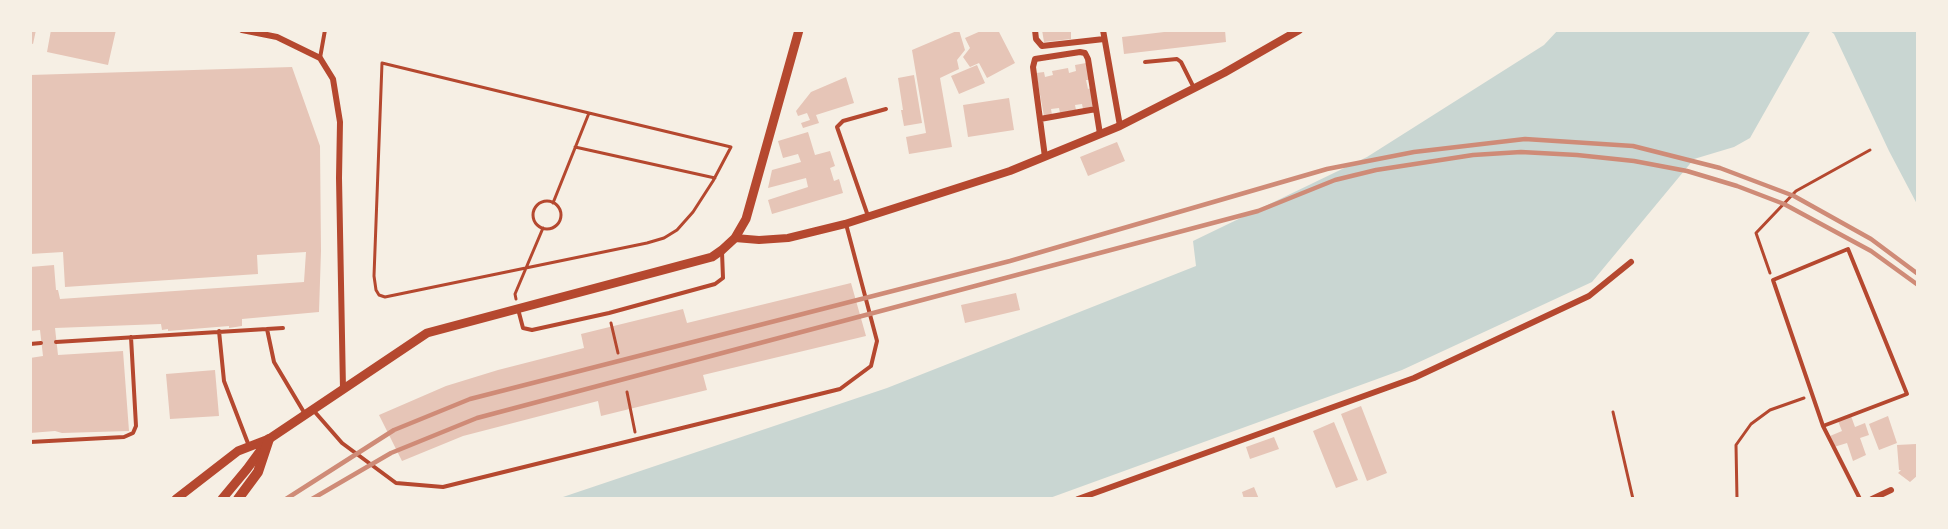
<!DOCTYPE html>
<style>
body{margin:0}
#map{position:relative;width:1948px;height:529px;overflow:hidden;background:#f6efe4;font-family:"Source Sans 3",sans-serif}
canvas{display:block}
.frame{position:absolute;inset:0;border:32px solid #f6efe4;pointer-events:none}
</style>
<div id="map">
<canvas width="1948" height="529"></canvas>
<div class="frame"></div>
</div>
<script>
const g = document.querySelector('canvas').getContext('2d');
g.lineJoin = 'round';
function paint(path, color) { g.fillStyle = color; g.fill(path, 'evenodd'); }
const toPath = rows => new Path2D(rows.map(r => 'M' + r).join(''));
function trace(path, color, width, dash) { g.strokeStyle = color; g.lineWidth = width; g.lineCap = dash ? 'butt' : 'round'; g.setLineDash(dash || []); g.stroke(path); }
paint(toPath([
 [1558,30,1811,30,1750,138,1734,147,1694,159,1592,282,1402,370,1047,499,557,499,887,388,1196,266,1193,241,1367,157,1544,45],
 [1829,30,1918,30,1918,206,1889,151,1834,34]
]), '#c9d6d2');
paint(toPath([
 [30,30,36,30,33,44,30,43],
 [51,30,116,30,108,65,47,52],
 [959,30,965,50,957,60,959,69,940,78,952,147,909,154,906,137,926,133,912,50],
 [983,30,998,30,1015,63,987,78,979,63,970,67,963,57,970,48,965,38],
 [1042,30,1071,30,1071,39,1044,42],
 [1181,30,1225,30,1226,42,1124,54,1122,37],
 [1086,63,1089,80,1086,80,1088,89,1091,88,1095,106,1083,109,1082,104,1075,105,1076,110,1060,113,1059,108,1051,109,1052,115,1044,116,1036,73,1044,72,1045,77,1053,75,1052,71,1068,68,1069,73,1076,71,1075,65],
 [977,65,985,83,959,94,951,76],
 [292,67,320,146,321,251,319,312,242,319,242,326,229,328,229,326,168,331,168,329,162,330,161,324,55,328,58,355,123,351,129,431,62,433,55,431,30,433,30,358,43,356,40,330,30,331,30,267,54,265,56,290,58,290,60,299,304,282,306,252,257,255,258,274,65,287,63,252,30,254,30,75],
 [914,75,922,123,904,126,901,110,903,110,898,78],
 [846,77,854,103,816,115,819,123,803,128,801,123,810,120,807,113,798,116,796,111,811,92],
 [1009,98,1014,130,968,137,963,105],
 [808,132,815,155,830,151,835,166,830,168,834,181,839,179,843,193,772,214,768,200,808,187,806,178,768,188,772,170,801,162,798,154,783,158,778,141],
 [1117,142,1125,161,1088,176,1080,157],
 [851,283,866,336,703,375,707,390,601,416,598,401,463,436,402,461,379,415,446,386,498,370,584,348,581,334,683,309,687,323],
 [1016,293,1020,310,965,323,961,305],
 [215,370,219,416,170,419,166,374],
 [1361,406,1387,473,1367,481,1341,414],
 [1851,416,1855,427,1865,423,1869,435,1860,438,1866,455,1853,461,1847,443,1834,447,1830,436,1842,431,1838,421],
 [1888,416,1897,443,1879,450,1869,424],
 [1334,422,1358,480,1336,488,1313,431],
 [1274,437,1279,449,1250,459,1246,447],
 [1916,444,1918,452,1918,475,1910,482,1898,473,1901,470,1899,470,1897,445],
 [1254,487,1259,499,1244,499,1242,492]
]), '#e6c5b7');
trace(toPath([
 [382,63,589,113,731,147,713,181,693,212,677,230,664,238,647,243,385,297,379,295,376,290,374,276,382,63],
 [575,147,715,178],
 '533 215a14 14 0 1 1 28 0a14 14 0 1 1-28 0Z',
 [553,203,589,113],
 [1770,273,1756,233,1796,191,1870,150],
 [516,299,515,294,543,228],
 [611,323,618,353],
 [627,392,635,432],
 [1613,412,1633,499],
 [1737,499,1736,445,1751,424,1770,410,1804,398]
]), '#b5482f', 3);
trace(toPath([
 [320,58,325,30],
 [1145,62,1177,59,1181,62,1194,88],
 [868,216,837,127,843,121,886,109],
 [518,309,523,328,532,330,609,313,715,284,723,278,722,252],
 [267,329,274,362,305,414],
 [219,331,224,381,249,446],
 [56,342,283,328],
 [30,344,41,343],
 [314,411,342,443,396,483,443,487,840,389,871,366,877,341,846,224],
 [1823,426,1907,394,1848,249,1773,280,1823,426,1860,499],
 [30,442,124,437,133,433,136,426,131,337]
]), '#b5482f', 4);
trace(toPath([
 [242,30,277,37,320,58,333,79,340,122,339,178,343,389],
 [1035,30,1036,39,1042,46,1104,39],
 [1103,30,1120,126],
 [1040,119,1096,109],
 [1045,157,1033,67,1035,59,1080,52,1085,53,1088,59,1100,134],
 [1078,499,1414,378,1589,296,1631,262],
 [1872,499,1891,490]
]), '#b5482f', 6);
trace(toPath([
 [735,238,759,240,788,238,845,224,1010,171,1120,126,1224,73,1299,30]
]), '#b5482f', 8);
trace(toPath([
 [176,499,238,451,269,439],
 [222,499,247,469,269,439,427,333,712,257,722,250,735,238,746,219,799,30]
]), '#b5482f', 9);
trace(toPath([
 [238,499,258,472,269,439]
]), '#b5482f', 10);
trace(toPath([
 [286,499,394,430,470,399,1010,261,1327,169,1414,152,1525,139,1633,146,1720,168,1794,196,1871,239,1918,274],
 [312,499,391,453,477,418,1258,211,1335,180,1376,170,1473,155,1521,152,1577,155,1634,161,1687,171,1737,186,1784,204,1871,251,1918,285]
]), '#cf8b77', 4.5);
</script>
